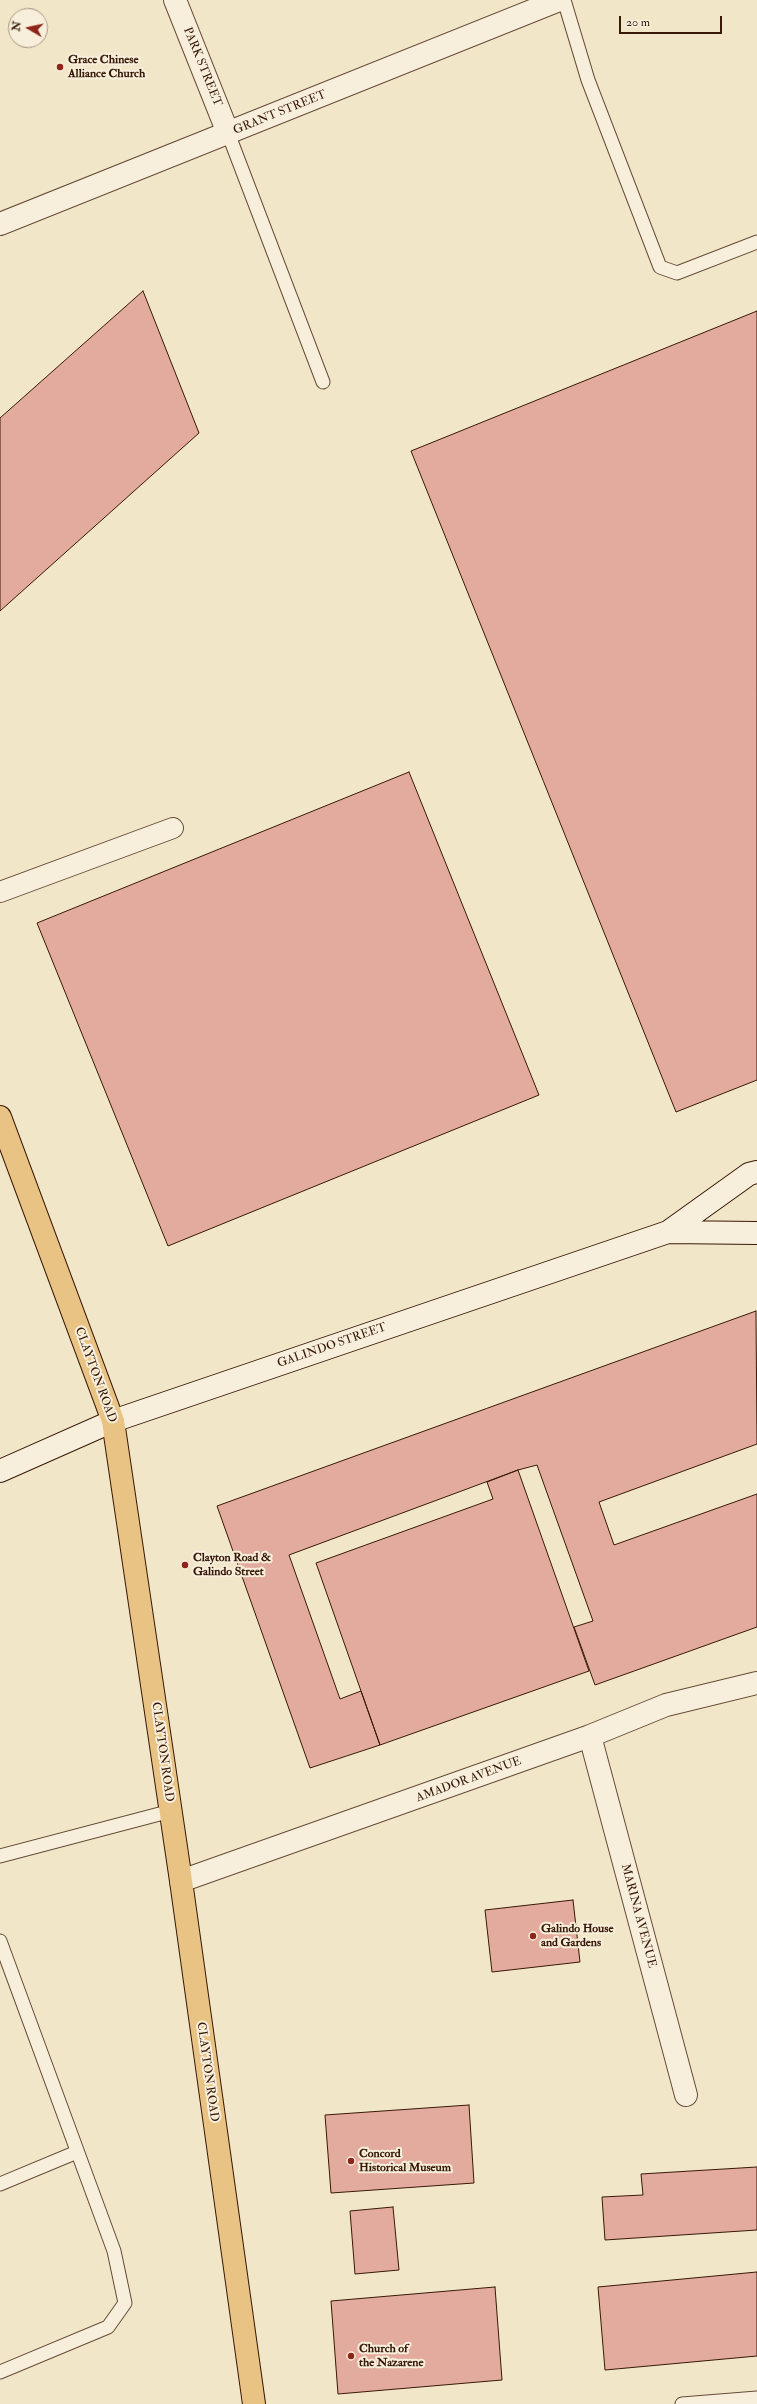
<!DOCTYPE html>
<style>
body{margin:0}
#map{position:relative;width:757px;height:2404px;overflow:hidden;background:#f2e6c9;font-family:"IM FELL Double Pica",serif}
canvas{display:block}
.north{position:absolute;left:8px;top:8px;width:40px;height:40px;box-sizing:border-box;background:#f7efdc;border:1px solid #ab9986;border-radius:50%;rotate:279deg;font-size:11px;font-weight:700;line-height:16px;text-align:center;color:#381906}
.north::after{content:'';display:block;margin:auto;width:14px;height:18px;background:#8f2418;clip-path:polygon(50% 0,100% 100%,50% 72%,0 100%)}
.scale{position:absolute;left:619px;top:16px;width:103px;height:18px;box-sizing:border-box;border:2px solid #381906;border-top:0;padding-left:5px;font-size:12px;line-height:14px;white-space:nowrap;color:#381906;-webkit-text-stroke:3px #f7efdc;paint-order:stroke}
</style>
<div id="map">
<canvas width="757" height="2404"></canvas>
<div class="north">N</div>
<div class="scale">20 m</div>
</div>
<script>
const g = document.querySelector('canvas').getContext('2d');
g.lineJoin = 'round';
function paint(path, color) { g.fillStyle = color; g.fill(path, 'evenodd'); }
const toPath = rows => new Path2D(rows.map(r => 'M' + r).join(''));
function trace(path, color, width, dash) { g.strokeStyle = color; g.lineWidth = width; g.lineCap = dash ? 'butt' : 'round'; g.setLineDash(dash || []); g.stroke(path); }
function write(font, color, halo, rows, align = 'center') {
  g.font = font + ' "IM FELL Double Pica",serif'; g.lineWidth = 4; g.setLineDash([]); g.textBaseline = 'middle'; g.strokeStyle = halo; g.fillStyle = color; for (const [text, x, y, turn = 0] of rows) {
    g.save(); g.translate(x, y); g.rotate((+turn || 0) * Math.PI / 180); g.textAlign = isNaN(turn) ? turn : align; if (halo) g.strokeText(text, 0, 0); g.fillText(text, 0, 0); g.restore();
  }
}
const building = toPath([
 [143,291,199,433,0,611,0,418,143,291],
 [757,311,757,1080,676,1112,411,451,757,311],
 [409,772,539,1095,168,1246,37,923,409,772],
 [756,1311,757,1444,599,1502,614,1545,757,1494,757,1627,595,1685,574,1627,593,1621,537,1465,518,1470,289,1555,340,1699,361,1691,380,1745,310,1768,217,1506,756,1311],
 [518,1470,589,1671,380,1745,316,1563,493,1499,487,1482,518,1470],
 [573,1900,580,1962,492,1972,485,1910,573,1900],
 [469,2105,474,2183,331,2193,325,2115,469,2105],
 [757,2167,757,2230,605,2240,602,2197,643,2195,641,2174,757,2167],
 [393,2207,399,2270,355,2274,350,2211,393,2207],
 [757,2272,757,2356,605,2370,598,2287,757,2272],
 [495,2287,502,2380,338,2394,331,2301,495,2287]
]);
paint(building, '#e2ab9d');
trace(building, '#381906', 1);
const service = toPath([
 [564,0,588,80,660,267,677,273,757,242],
 [228,133,323,382],
 [0,1856,171,1811],
 [0,1941,114,2251,125,2303,108,2327,0,2372],
 [0,2184,77,2152],
 [682,2404,757,2398]
]);
const pedestrian = toPath([
 [0,892,173,828]
]);
const minor = toPath([
 [175,0,228,133],
 [0,224,559,0],
 [590,1736,686,2095],
 [181,1881,590,1736,666,1705,757,1683]
]);
const secondary = toPath([
 [668,1232,757,1233],
 [0,1471,113,1421,668,1232,749,1174,757,1172]
]);
const primary = toPath([
 [0,1117,113,1421,181,1881,254,2404]
]);
trace(service, '#664c37', 15);
trace(pedestrian, '#664c37', 22);
trace(minor, '#664c37', 24);
trace(secondary, '#381906', 24);
trace(primary, '#381906', 24);
trace(service, '#f7efdc', 13);
trace(pedestrian, '#f7efdc', 20);
trace(minor, '#f7efdc', 22);
trace(secondary, '#f7efdc', 22);
trace(primary, '#e9c384', 22);
for (const [x, y, r, color] of [
 [60,67,4,"#8f2418"],
 [185,1565,4,"#8f2418"],
 [533,1936,4,"#8f2418"],
 [351,2161,4,"#8f2418"],
 [351,2356,4,"#8f2418"]
]) { const dot = new Path2D(); dot.arc(x, y, r, 0, 2 * Math.PI); g.fillStyle = color; g.fill(dot); trace(dot, '#f7efdc', 1.5); }
write('bold 12px', '#381906', '#f7efdc', [
 ["Grace Chinese",68,60],
 ["Alliance Church",68,74],
 ["Clayton Road &",193,1558],
 ["Galindo Street",193,1572],
 ["Galindo House",541,1929],
 ["and Gardens",541,1943],
 ["Concord",359,2154],
 ["Historical Museum",359,2168],
 ["Church of",359,2349],
 ["the Nazarene",359,2363]
], 'left');
write('12px', '#381906', '#f7efdc', [
 ["PARK STREET",202,67,68],
 ["GRANT STREET",280,113,-22],
 ["GALINDO STREET",332,1346,-19],
 ["CLAYTON ROAD",95,1375,70],
 ["CLAYTON ROAD",162,1752,82],
 ["AMADOR AVENUE",469,1780,-20],
 ["MARINA AVENUE",638,1916,75],
 ["CLAYTON ROAD",207,2072,82]
]);
</script>
